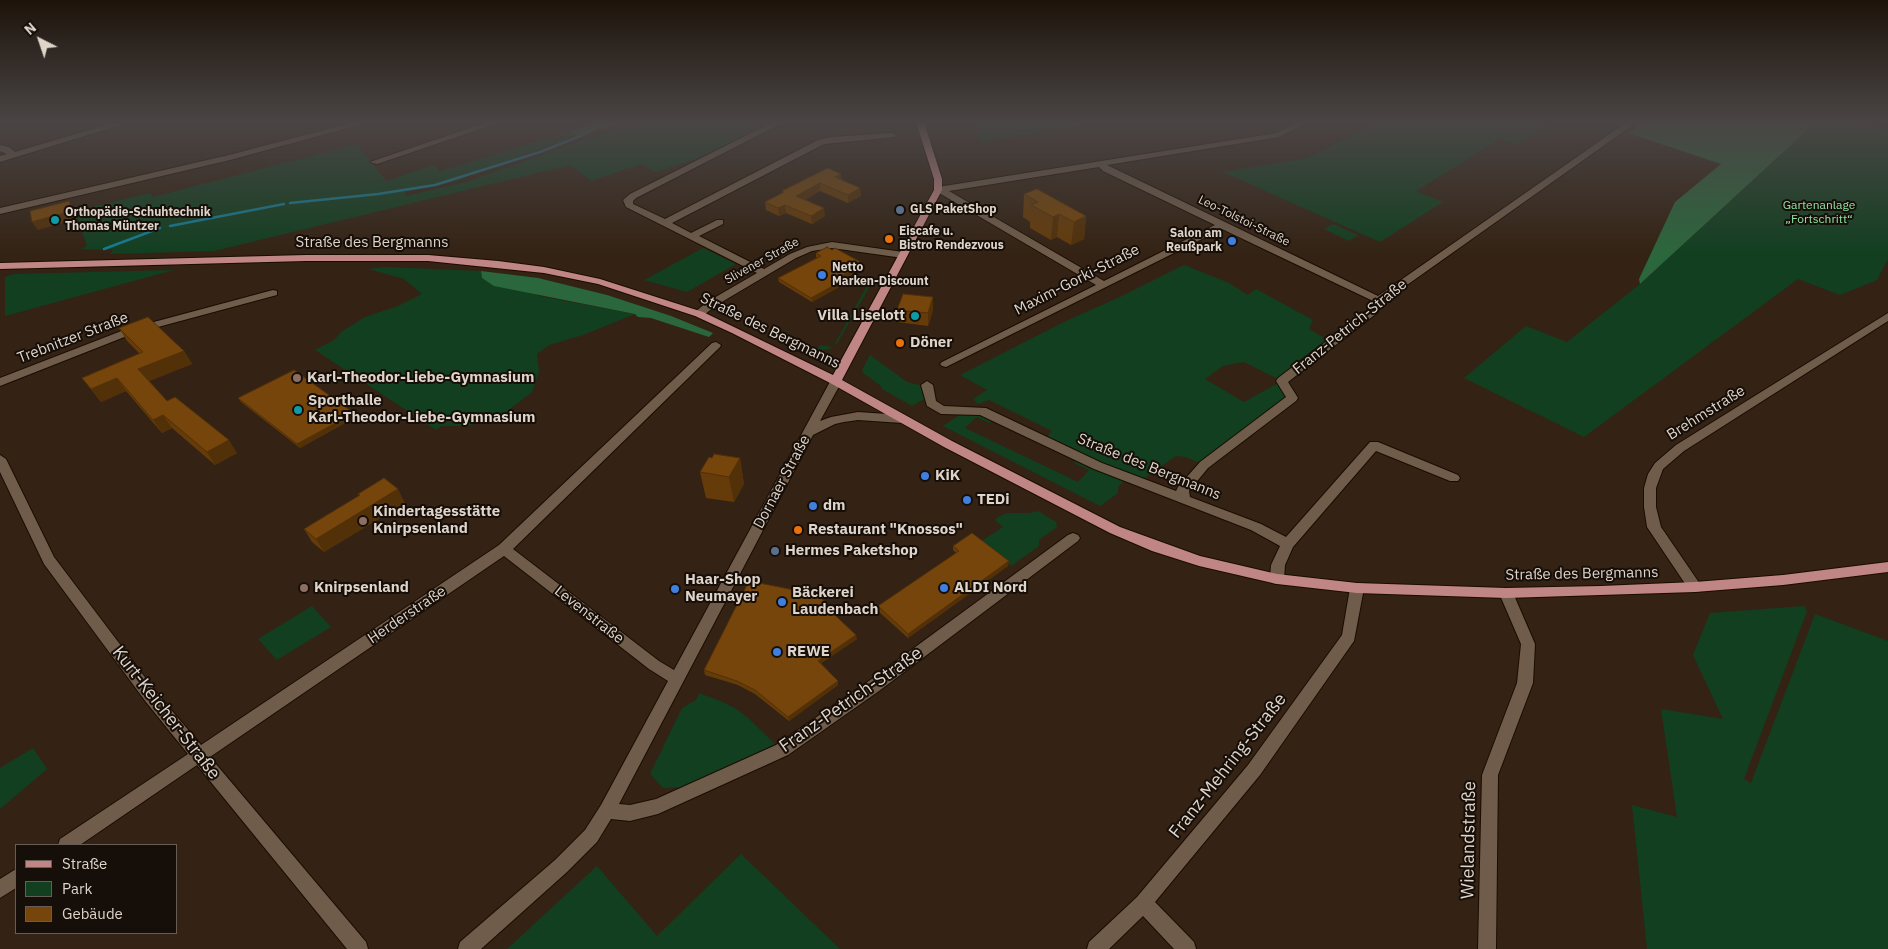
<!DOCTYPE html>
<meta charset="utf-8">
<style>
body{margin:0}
#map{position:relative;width:1888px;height:949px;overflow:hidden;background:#342314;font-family:"IBM Plex Sans",sans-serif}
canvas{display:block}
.legend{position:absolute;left:15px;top:844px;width:162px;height:90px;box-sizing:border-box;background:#160e08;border:1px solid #665d56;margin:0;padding:6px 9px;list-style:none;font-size:15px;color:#dfd4ca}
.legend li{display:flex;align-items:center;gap:10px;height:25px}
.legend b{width:25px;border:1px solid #665d56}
.north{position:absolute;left:15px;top:15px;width:50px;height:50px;-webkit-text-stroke:4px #160e08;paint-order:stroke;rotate:319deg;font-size:14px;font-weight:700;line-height:20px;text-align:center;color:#dfd4ca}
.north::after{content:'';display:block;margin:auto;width:18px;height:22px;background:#dfd4ca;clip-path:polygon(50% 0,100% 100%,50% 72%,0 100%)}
</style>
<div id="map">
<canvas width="1888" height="949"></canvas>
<ul class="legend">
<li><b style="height:6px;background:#c08685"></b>Straße</li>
<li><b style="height:14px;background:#113f20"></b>Park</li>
<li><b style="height:14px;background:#75450b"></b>Gebäude</li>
</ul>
<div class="north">N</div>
</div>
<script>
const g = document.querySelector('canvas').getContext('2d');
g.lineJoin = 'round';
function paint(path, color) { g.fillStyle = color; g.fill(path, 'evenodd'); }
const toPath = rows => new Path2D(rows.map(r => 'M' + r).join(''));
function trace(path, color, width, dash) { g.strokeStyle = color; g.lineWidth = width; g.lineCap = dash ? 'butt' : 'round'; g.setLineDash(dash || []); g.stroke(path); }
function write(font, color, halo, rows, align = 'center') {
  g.font = font + ' "IBM Plex Sans",sans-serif'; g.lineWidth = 4; g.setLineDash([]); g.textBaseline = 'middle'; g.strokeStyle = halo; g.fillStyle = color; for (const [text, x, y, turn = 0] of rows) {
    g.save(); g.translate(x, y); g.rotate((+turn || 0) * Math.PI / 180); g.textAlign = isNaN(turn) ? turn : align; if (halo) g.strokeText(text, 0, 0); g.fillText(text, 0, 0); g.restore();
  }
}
paint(toPath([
 [634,122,772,122,696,159,655,172,641,164,591,181,570,165,214,251,110,254,113,250,81,249,87,246,75,211,150,193,153,197,357,144,386,181,434,165,440,171,454,167,570,131,577,136,462,177,463,179,436,186,405,192,406,196,466,182],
 [972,122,1104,122,982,142],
 [1378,122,1554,122,1517,145,1500,139,1416,191,1443,202,1380,242,1223,172,1307,158],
 [1816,122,1861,122,1888,131,1888,259,1877,280,1840,295,1798,279,1584,437,1464,378,1526,326,1567,342,1640,284],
 [1333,224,1358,235,1349,241,1324,229],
 [703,248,736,264,687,292,644,280],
 [1184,265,1229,283,1248,295,1256,289,1313,320,1309,329,1333,343,1283,381,1292,398,1204,465,1186,457,1176,456,1139,482,1046,438,1052,431,989,400,978,404,973,399,987,390,960,375,1068,320,1122,296],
 [1244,362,1282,381,1244,402,1205,379,1223,366],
 [385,267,481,271,482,278,544,297,635,314,583,335,549,345,537,354,539,372,532,392,506,412,488,420,468,426,442,426,436,430,315,350,334,340,341,332,365,317,398,306,422,294,404,279,368,269],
 [174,270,5,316,5,277,14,274],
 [868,277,875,277,838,342,832,347,829,349,817,351,820,345,833,347,867,286,860,285],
 [870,355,907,382,923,386,928,397,912,406,882,389,881,386,863,373,862,370],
 [964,412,996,418,990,423,976,417,965,428,1078,482,1089,470,1074,463,1077,460,1124,481,1118,487,1118,493,1100,506,943,426],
 [1038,511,1056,522,1057,527,1039,540,1039,546,1011,566,980,542,1003,527,995,520,998,517,1007,513,1030,513],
 [312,606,331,627,277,660,258,639],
 [1804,606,1807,611,1744,779,1751,783,1815,614,1888,641,1888,949,1647,949,1632,805,1677,817,1661,709,1723,719,1693,655,1710,613],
 [699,693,723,702,738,710,747,717,775,744,686,787,663,788,650,774,682,708,696,700],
 [33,748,47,769,0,809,0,768],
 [741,854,840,949,507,949,597,866,657,936]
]), '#113f20');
paint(toPath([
 [598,122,634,122,604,128,577,136,570,131],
 [1643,122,1816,122,1640,284,1639,279,1675,202,1721,164,1628,133],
 [481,271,538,278,607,295,671,316,713,333,709,337,651,318,638,317,635,314,494,286,482,278]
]), '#2b673c');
trace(toPath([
 [290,203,378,194,435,185,540,152,583,135,595,128,616,122],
 [170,226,284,204],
 [104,249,160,228]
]), '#137d94', 2.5);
const minor = toPath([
 [116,122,130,122,0,162,0,156,7,154,0,151,0,145,9,147,15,152,116,122],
 [355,122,370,122,230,160,0,214,0,208,229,155,355,122],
 [488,122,501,122,377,164,370,162,488,122],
 [773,122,784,122,636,198,633,201,633,204,665,219,818,140,832,137,892,133,896,135,895,137,824,144,672,223,691,233,717,220,723,220,723,224,699,236,764,269,790,254,807,247,832,242,903,252,908,255,903,258,832,248,812,251,796,258,715,306,703,316,695,316,694,314,695,312,707,302,757,273,626,207,623,200,630,194,773,122],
 [1298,122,1309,122,1279,137,1107,165,1378,296,1627,122,1637,122,1383,302,1377,313,1288,382,1298,398,1296,401,1208,468,1189,491,1190,497,1261,524,1286,537,1370,442,1378,442,1458,475,1460,478,1458,481,1450,481,1376,451,1293,547,1285,565,1284,579,1282,583,1277,584,1272,583,1270,579,1271,565,1280,546,1251,530,1094,469,980,415,941,414,927,406,921,385,927,381,933,385,936,401,944,406,986,408,1102,463,1176,491,1178,487,1200,462,1286,397,1276,381,1278,378,1369,309,1373,301,1222,229,946,367,942,366,940,364,942,362,1096,285,934,190,938,187,1277,133,1298,122],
 [1099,167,1103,171,1215,225,1104,281,949,191,1099,167],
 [273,290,277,291,277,295,132,334,0,386,0,378,124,330,273,290],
 [1888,313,1888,321,1684,451,1663,469,1656,488,1656,507,1661,527,1702,587,1700,591,1695,592,1690,591,1647,527,1644,507,1644,488,1648,474,1655,463,1676,445,1888,313],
 [716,342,721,345,720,347,513,549,659,661,674,670,832,378,836,377,842,381,820,421,831,417,858,412,902,415,908,419,902,423,858,420,844,422,835,424,813,435,619,804,630,805,656,799,776,745,869,681,1068,535,1073,533,1078,535,1080,538,1078,541,879,691,788,755,658,814,630,821,611,819,597,842,567,872,481,949,458,949,460,942,555,860,585,830,601,805,668,681,649,669,504,556,210,757,366,942,368,949,347,949,197,765,80,845,58,845,60,839,188,754,146,702,44,564,0,472,0,455,6,459,54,557,156,692,201,745,499,545,712,343,716,342],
 [1357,583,1362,584,1364,588,1354,641,1260,775,1155,902,1194,942,1196,949,1174,949,1143,916,1109,949,1087,949,1089,942,1137,897,1248,765,1342,635,1350,588,1352,584,1357,583],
 [1506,588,1511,589,1513,593,1535,644,1533,683,1498,775,1496,949,1478,949,1482,775,1517,683,1521,644,1499,593,1501,589,1506,588],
 [16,869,16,888,0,898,0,879,16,869]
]);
const major = toPath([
 [916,122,924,122,942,179,942,190,842,380,952,441,1120,527,1200,556,1277,574,1357,583,1506,588,1601,586,1695,582,1783,575,1888,562,1888,572,1783,585,1695,592,1506,598,1357,593,1277,584,1199,566,1152,551,1110,533,944,447,832,384,732,333,695,316,598,284,544,273,428,261,306,261,0,269,0,263,306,255,428,255,498,261,544,267,600,279,703,312,833,375,934,190,934,179,916,122]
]);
trace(minor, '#1b0c01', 2);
trace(major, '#1b0c01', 2);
paint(minor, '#6f5c4a');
paint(major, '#c08685');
paint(toPath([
 [828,168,842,180,860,188,861,196,848,203,820,191,805,200,825,216,812,224,786,213,779,216,766,210,765,202,782,193,782,191],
 [1024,194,1086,216,1084,239,1071,245,1057,237,1051,240,1030,228,1030,222,1023,217],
 [832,250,864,264,864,268,840,281,841,286,812,302,779,282,778,278,817,258,816,257,816,253],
 [897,310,933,310,928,326,897,322],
 [119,328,184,351,192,364,149,381,167,401,237,453,215,465,172,428,162,433,126,391,101,402,82,378,140,354,127,341],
 [238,398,354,413,356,417,300,448,241,402],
 [740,458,744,484,734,502,706,498,700,472],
 [358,494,405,503,324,552,312,542,304,529,359,496],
 [953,546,1008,566,908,638,878,611,878,606,956,553,953,550],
 [824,601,825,605,857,639,821,663,838,681,838,685,789,721,755,694,738,685,705,675,704,670]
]), '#653b09');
paint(toPath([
 [841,174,842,182,835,177],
 [820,183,820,191,797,204,796,196],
 [860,188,861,196,848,203,848,195],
 [69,201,74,209,77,219,38,230,32,222],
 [785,205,786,213,779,216,778,208],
 [824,208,825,216,812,224,811,216],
 [1059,214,1057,237,1051,240,1053,217],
 [1086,216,1084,239,1071,245,1074,222],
 [864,264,864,268,836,283,836,279],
 [840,282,841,286,812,302,811,298],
 [933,297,933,310,928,326,928,313],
 [184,351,192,364,147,382,138,369],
 [117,378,126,391,101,402,91,389],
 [354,413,356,417,300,448,297,444],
 [163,415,172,428,162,433,153,420],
 [229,440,237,453,215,465,207,452],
 [740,458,744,484,734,502,729,477],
 [398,489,405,503,324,552,316,539],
 [1009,561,1008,566,908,638,908,634],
 [856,635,857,639,819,665,818,661],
 [838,681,838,685,789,721,788,717]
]), '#523008');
const building = toPath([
 [828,168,841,174,835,177,860,188,848,195,820,183,796,196,824,208,811,216,785,205,778,208,765,202,784,192,782,191,828,168],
 [1037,189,1086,216,1074,222,1059,214,1053,217,1031,205,1038,202,1024,194,1037,189],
 [69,201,72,211,32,222,30,211,69,201],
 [827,247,832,250,835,248,864,264,836,279,840,282,811,298,778,278,821,256,816,253,827,247],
 [903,294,933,297,928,313,897,310,903,294],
 [148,317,184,351,138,369,167,401,175,397,229,440,207,452,163,415,153,420,117,378,91,389,82,378,143,352,119,328,148,317],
 [294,370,354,413,297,444,238,398,294,370],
 [714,454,740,458,729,477,700,472,709,457,712,458,714,454],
 [384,478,398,489,316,539,304,529,360,495,358,494,384,478],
 [972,533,1009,561,908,634,878,606,959,551,953,546,972,533],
 [749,581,799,591,815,592,824,601,822,603,856,635,818,661,838,681,788,717,755,690,737,681,704,670,749,581]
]);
paint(building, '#75450b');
trace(building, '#523008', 1);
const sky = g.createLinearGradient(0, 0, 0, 255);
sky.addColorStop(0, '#1d130b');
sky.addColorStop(0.48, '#4a4545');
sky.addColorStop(1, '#4a454500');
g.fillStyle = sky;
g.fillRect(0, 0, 1888, 255);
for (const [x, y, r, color] of [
 [900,210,5,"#5c6f8a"],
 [55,220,5,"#0f9aa8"],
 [889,239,5,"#e8710a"],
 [1232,241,5,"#3f7fe0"],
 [822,275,5,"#3f7fe0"],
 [915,316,5,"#0f9aa8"],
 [900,343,5,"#e8710a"],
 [297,378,5,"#8d6e63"],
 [298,410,5,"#0f9aa8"],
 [925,476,5,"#3f7fe0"],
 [967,500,5,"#3f7fe0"],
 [813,506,5,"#3f7fe0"],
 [363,521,5,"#8d6e63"],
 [798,530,5,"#e8710a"],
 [775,551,5,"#5c6f8a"],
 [304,588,5,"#8d6e63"],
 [944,588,5,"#3f7fe0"],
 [675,589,5,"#3f7fe0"],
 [782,602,5,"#3f7fe0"],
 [777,652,5,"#3f7fe0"]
]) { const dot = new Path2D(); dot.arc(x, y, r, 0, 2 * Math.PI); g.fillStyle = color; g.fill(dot); trace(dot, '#160e08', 2); }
write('12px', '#8fe4a3', '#160e08', [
 ["Gartenanlage",1819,206],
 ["„Fortschritt“",1819,220]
]);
write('bold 12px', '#dfd4ca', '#160e08', [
 ["GLS PaketShop",910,210],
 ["Orthopädie-Schuhtechnik",65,213],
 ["Thomas Müntzer",65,227],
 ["Eiscafe u.",899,232],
 ["Bistro Rendezvous",899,246],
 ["Salon am",1222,234,"right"],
 ["Reußpark",1222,248,"right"],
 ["Netto",832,268],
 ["Marken-Discount",832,282]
], 'left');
write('12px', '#dfd4ca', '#160e08', [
 ["Leo-Tolstoi-Straße",1244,221,26],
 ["Slivener Straße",762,261,-29]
]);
write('15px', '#dfd4ca', '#160e08', [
 ["Straße des Bergmanns",372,243],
 ["Maxim-Gorki-Straße",1077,280,-27],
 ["Franz-Petrich-Straße",1350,327,-39],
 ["Straße des Bergmanns",770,331,26],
 ["Trebnitzer Straße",73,338,-21],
 ["Brehmstraße",1706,413,-32],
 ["Straße des Bergmanns",1149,467,22],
 ["Dornaer Straße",782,482,-62],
 ["Straße des Bergmanns",1582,574,-1],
 ["Herderstraße",407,615,-34],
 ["Levenstraße",589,615,38]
]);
write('bold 15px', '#dfd4ca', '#160e08', [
 ["Villa Liselott",905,316,"right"],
 ["Döner",910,343],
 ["Karl-Theodor-Liebe-Gymnasium",307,378],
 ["Sporthalle",308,401],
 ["Karl-Theodor-Liebe-Gymnasium",308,418],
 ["KiK",935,476],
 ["TEDi",977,500],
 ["dm",823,506],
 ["Kindertagesstätte",373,512],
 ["Knirpsenland",373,529],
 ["Restaurant \"Knossos\"",808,530],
 ["Hermes Paketshop",785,551],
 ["Haar-Shop",685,580],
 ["Neumayer",685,597],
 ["Knirpsenland",314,588],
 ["ALDI Nord",954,588],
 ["Bäckerei",792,593],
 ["Laudenbach",792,610],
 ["REWE",787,652]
], 'left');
write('18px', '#dfd4ca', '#160e08', [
 ["Franz-Petrich-Straße",851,700,-35],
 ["Kurt-Keicher-Straße",166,713,52],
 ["Franz-Mehring-Straße",1228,766,-52],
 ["Wielandstraße",1469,840,-89]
]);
</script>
